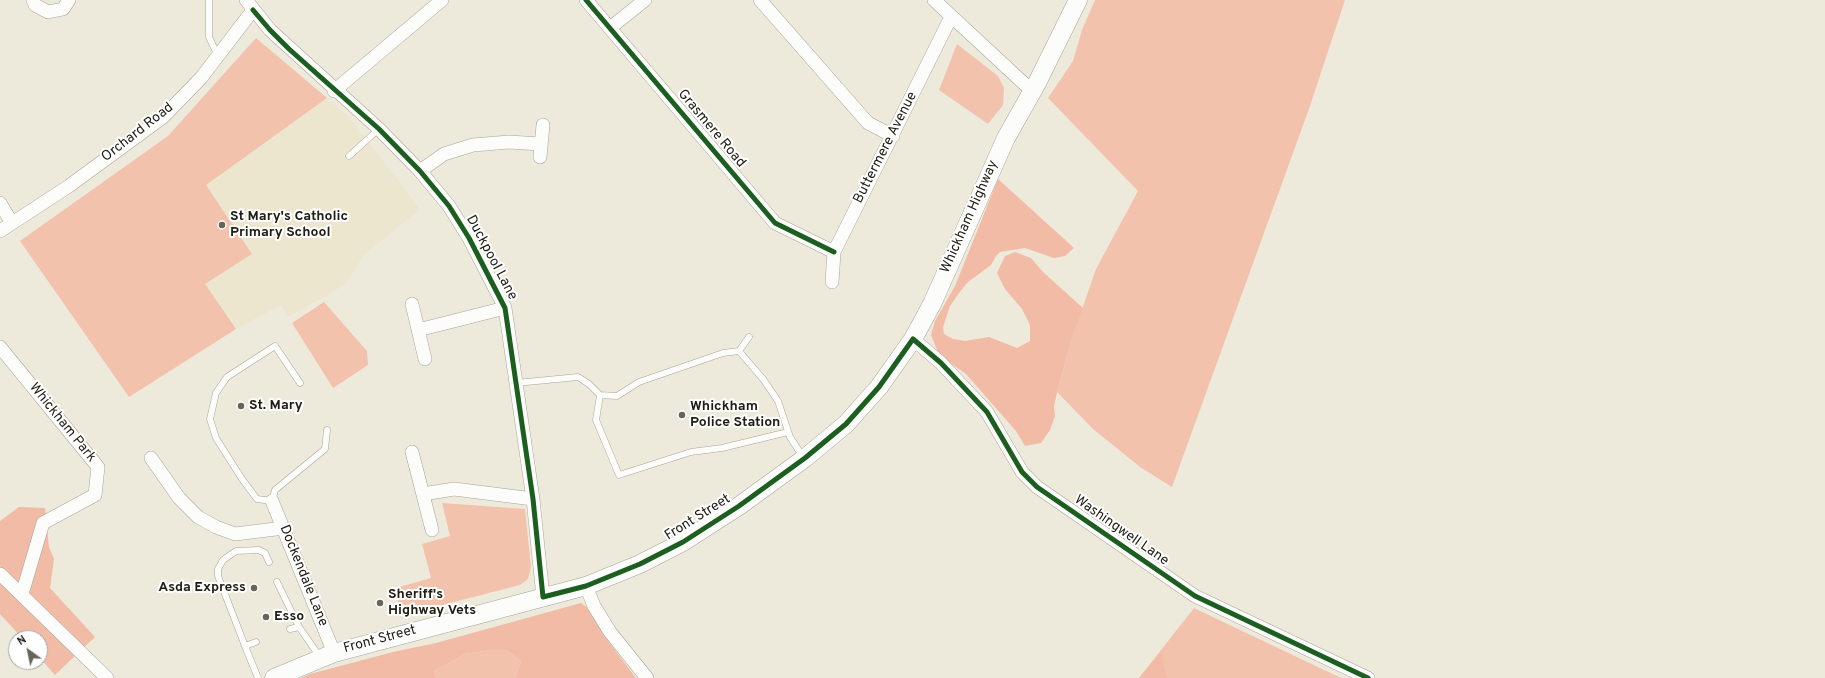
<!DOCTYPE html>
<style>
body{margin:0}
#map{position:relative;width:1825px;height:678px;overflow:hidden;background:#edeadc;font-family:Overpass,sans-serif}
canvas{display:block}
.north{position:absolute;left:8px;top:630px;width:40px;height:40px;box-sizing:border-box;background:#fff;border:1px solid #a5a5a1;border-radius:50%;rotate:327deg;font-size:11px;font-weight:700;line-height:16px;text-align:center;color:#1f1d14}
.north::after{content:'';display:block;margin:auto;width:14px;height:18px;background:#67655a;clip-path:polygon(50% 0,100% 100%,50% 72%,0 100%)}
</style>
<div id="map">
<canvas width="1825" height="678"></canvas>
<div class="north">N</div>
</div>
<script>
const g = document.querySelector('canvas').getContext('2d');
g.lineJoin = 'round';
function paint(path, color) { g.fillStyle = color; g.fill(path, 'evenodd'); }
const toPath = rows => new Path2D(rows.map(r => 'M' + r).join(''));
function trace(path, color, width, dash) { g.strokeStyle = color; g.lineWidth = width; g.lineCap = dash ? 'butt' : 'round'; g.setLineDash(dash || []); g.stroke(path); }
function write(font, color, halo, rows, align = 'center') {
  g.font = font + ' Overpass,sans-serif'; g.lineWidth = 4; g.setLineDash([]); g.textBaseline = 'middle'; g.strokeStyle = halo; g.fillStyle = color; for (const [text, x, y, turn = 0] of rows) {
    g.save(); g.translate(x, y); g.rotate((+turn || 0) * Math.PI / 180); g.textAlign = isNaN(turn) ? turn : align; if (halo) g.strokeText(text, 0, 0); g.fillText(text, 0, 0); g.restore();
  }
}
paint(toPath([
 [256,38,350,118,420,209,363,256,346,284,289,317,281,305,236,329,129,397,20,241,168,136]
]), '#ece6ce');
paint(toPath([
 [1095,0,1345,0,1310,106,1172,487,1140,467,1093,429,1057,392,1072,338,1096,269,1138,191,1048,98,1073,61,1082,30],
 [256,38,327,98,206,185,252,254,205,284,236,329,129,397,20,241,168,136],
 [957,44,998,76,1004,88,1003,105,988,124,939,90],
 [324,302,367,351,368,365,333,388,292,323],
 [442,503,525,509,531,567,528,579,520,585,403,615,399,609,396,588,431,578,422,544,450,536],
 [1194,608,1341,678,1139,678],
 [491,650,507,650,521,662,515,678,436,678,434,671,465,654]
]), '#f2c2ad');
paint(toPath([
 [998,179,1074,248,1065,256,1054,258,1025,248,1000,252,996,256,991,265,968,282,959,293,950,306,943,327,944,334,953,339,965,341,989,337,1017,348,1030,341,1030,325,1022,309,1005,289,997,273,1005,256,1015,252,1031,258,1043,272,1083,308,1072,338,1057,392,1054,407,1055,416,1050,430,1041,443,1025,446,1016,431,966,374,939,355,931,335,935,321,955,286],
 [19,507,45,508,49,547,54,559,50,588,95,637,55,675,40,658,40,638,22,638,0,614,0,521],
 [581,603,588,608,608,641,636,678,515,678,521,662,507,650,491,650,465,654,434,671,436,678,301,678,310,674,393,652,436,643],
 [1161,652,1167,678,1139,678]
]), '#f1bba5');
const service = toPath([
 [209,0,209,37,218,56],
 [349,156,379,129],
 [749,337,739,351,763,379,778,401,790,437,803,457],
 [300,383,275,346,227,377,216,393,210,419,216,438,242,479,257,499,272,501,275,490,325,449,327,430],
 [516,383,578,377,589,384,600,395,596,420,619,475,691,452,722,448,788,432],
 [600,395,617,396,639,382,723,353,739,351],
 [277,582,299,627],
 [290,629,299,627,320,657],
 [256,642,245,646,258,678],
 [245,646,218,576,218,569,223,560,236,551,259,550,265,553,269,562]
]);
const minor = toPath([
 [33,0,35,5,48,12,63,9,69,0],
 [246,0,270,30,379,129,420,171,449,206,469,238,505,308,533,499,543,597],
 [586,0,775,223,834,252],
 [760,0,868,123,893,136],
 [934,0,1032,91],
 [610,28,645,0],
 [334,91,442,0],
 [540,157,543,125],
 [420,171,444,154,473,145,509,142,541,144],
 [0,203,12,223],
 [0,231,69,186,163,117,201,78,253,10],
 [832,282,834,252,951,17],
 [412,304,425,359],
 [418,330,505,308],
 [913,339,941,363,987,412,1022,472,1037,487,1195,596,1368,678],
 [0,347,98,467,95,495,43,523,22,594],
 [412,452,432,530],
 [151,458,179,498,198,517,216,527,235,534,284,528],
 [423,494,454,489,533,499],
 [272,501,334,653],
 [0,574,107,678],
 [586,586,594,606,610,632,647,678]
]);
const secondary = toPath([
 [274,678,334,653,586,586,640,564,683,542,739,506,805,458,846,424,879,387,913,339,932,304,1006,138,1037,83,1078,0]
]);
trace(service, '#a7a59a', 7);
trace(minor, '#a7a59a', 14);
trace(secondary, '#a7a59a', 19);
trace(service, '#fcfcfa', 6);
trace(minor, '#fcfcfa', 13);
trace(secondary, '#fcfcfa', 18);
trace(toPath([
 [586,0,775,223,834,252],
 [253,10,270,30,289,49,379,129,420,171,449,206,469,238,505,308,533,499,543,597,586,586,640,564,683,542,739,506,805,458,846,424,879,387,913,339,941,363,987,412,1022,472,1037,487,1195,596,1368,678]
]), '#1b5e20', 5);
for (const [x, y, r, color] of [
 [222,225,4,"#67655a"],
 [241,406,4,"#67655a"],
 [682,415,4,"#67655a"],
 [254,588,4,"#67655a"],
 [380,603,4,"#67655a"],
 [266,617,4,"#67655a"]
]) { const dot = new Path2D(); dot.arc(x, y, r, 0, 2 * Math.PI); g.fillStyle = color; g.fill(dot); trace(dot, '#fff', 1.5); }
write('14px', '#1f1d14', '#fff', [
 ["Grasmere Road",711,129,50],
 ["Orchard Road",138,133,-38],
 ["Buttermere Avenue",886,148,-63],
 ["Whickham Highway",970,217,-66],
 ["Duckpool Lane",491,258,62],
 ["Whickham Park",62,423,51],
 ["Front Street",698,518,-32],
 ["Washingwell Lane",1121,531,35],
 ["Dockendale Lane",303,576,68],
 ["Front Street",380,640,-15]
]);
write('bold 14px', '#1f1d14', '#fff', [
 ["St Mary's Catholic",230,217],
 ["Primary School",230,233],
 ["St. Mary",249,406],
 ["Whickham",690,407],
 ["Police Station",690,423],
 ["Asda Express",246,588,"right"],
 ["Sheriff's",388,595],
 ["Highway Vets",388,611],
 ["Esso",274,617]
], 'left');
</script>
